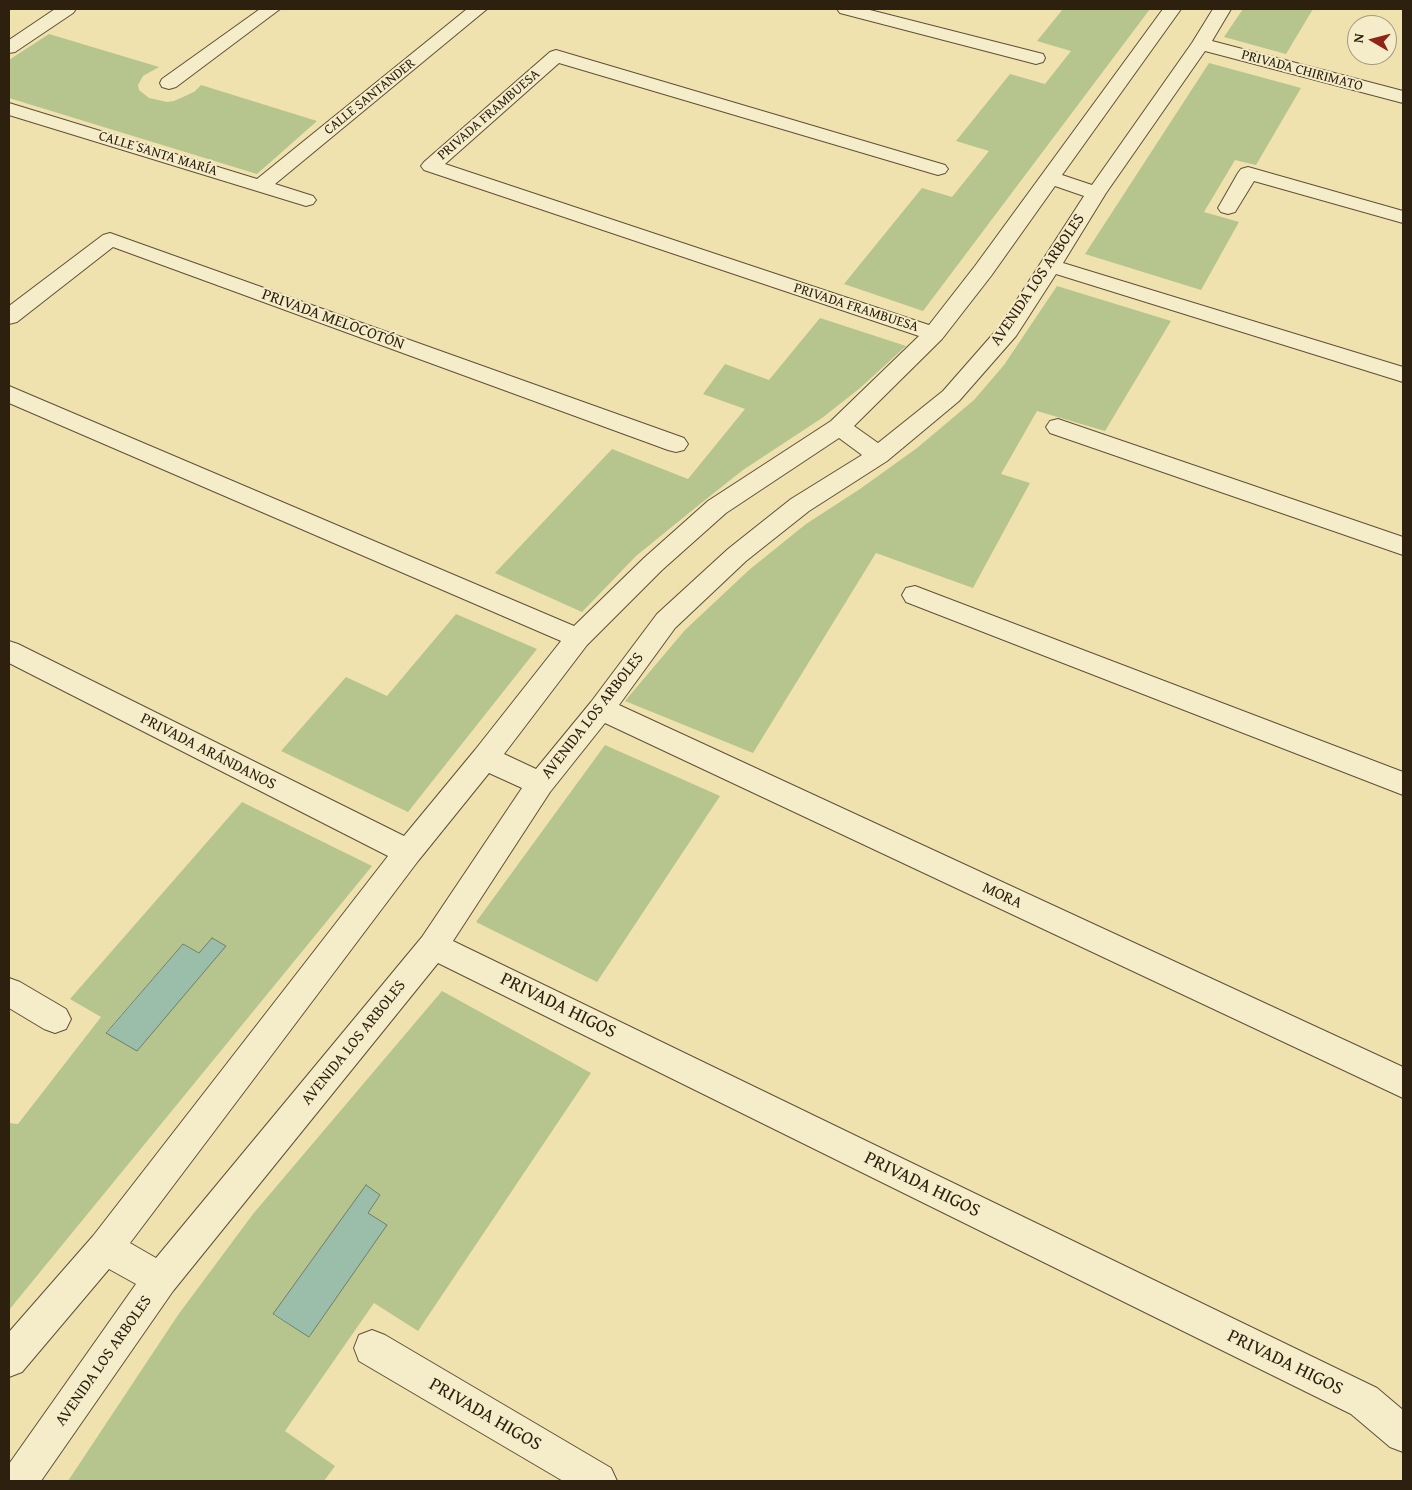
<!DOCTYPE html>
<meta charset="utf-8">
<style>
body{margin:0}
#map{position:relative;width:1412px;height:1490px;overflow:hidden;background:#f0e2ae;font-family:"Gentium Book Plus",serif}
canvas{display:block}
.frame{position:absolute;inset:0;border:10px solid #2d200e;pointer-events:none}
.north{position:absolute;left:1347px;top:15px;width:50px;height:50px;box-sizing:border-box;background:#f5ecca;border:1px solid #a59a7f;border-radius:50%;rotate:278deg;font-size:14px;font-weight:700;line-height:20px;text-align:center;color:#2d200e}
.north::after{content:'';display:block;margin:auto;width:18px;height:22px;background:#8f2418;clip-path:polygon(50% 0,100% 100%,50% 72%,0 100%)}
</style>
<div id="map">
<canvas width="1412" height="1490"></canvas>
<div class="frame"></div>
<div class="north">N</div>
</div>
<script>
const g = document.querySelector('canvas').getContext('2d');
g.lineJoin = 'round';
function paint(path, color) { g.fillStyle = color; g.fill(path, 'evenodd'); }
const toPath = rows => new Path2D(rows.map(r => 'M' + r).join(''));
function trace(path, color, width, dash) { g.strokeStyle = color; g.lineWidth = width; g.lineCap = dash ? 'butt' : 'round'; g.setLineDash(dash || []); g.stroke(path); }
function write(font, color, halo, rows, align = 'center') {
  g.font = font + ' "Gentium Book Plus",serif'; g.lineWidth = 4; g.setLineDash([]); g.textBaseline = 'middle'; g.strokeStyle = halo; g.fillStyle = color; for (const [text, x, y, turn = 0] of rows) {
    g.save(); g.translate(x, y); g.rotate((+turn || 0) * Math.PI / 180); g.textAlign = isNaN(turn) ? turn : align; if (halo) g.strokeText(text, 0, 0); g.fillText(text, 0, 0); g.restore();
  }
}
paint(toPath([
 [1063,9,1150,9,923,311,844,284,922,188,952,197,989,151,956,141,1010,74,1045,84,1071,51,1037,41],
 [1243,9,1313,9,1286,54,1224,37],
 [49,34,159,67,143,76,138,85,139,90,149,98,167,102,174,101,194,92,201,85,317,121,257,174,9,98,9,60],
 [1209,63,1301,88,1256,165,1235,160,1204,212,1239,222,1201,290,1085,254],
 [1057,286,1171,321,1105,431,1037,411,1001,474,1030,483,973,588,876,553,753,753,625,701,685,630,749,570,806,524,860,489,917,448,974,400,1004,365],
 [820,318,906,346,860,388,822,418,743,470,700,504,636,556,582,612,495,573,612,449,688,479,745,409,703,394,725,364,769,380],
 [456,614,537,649,408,812,281,751,346,677,387,696],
 [605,745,720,796,597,982,476,922],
 [242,802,372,866,9,1310,9,1123,18,1124,101,1017,70,999],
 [183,944,200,953,106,1033,106,1032],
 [442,991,591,1073,418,1331,374,1303,285,1431,335,1466,324,1481,68,1481,178,1315,253,1214],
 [380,1195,367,1213,310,1337,273,1315]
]), '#b6c48d');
const water = toPath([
 [212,938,226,946,137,1051,106,1033,183,944,199,953,212,938],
 [366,1185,380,1195,368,1213,387,1225,309,1337,273,1314,366,1185]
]);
paint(water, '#9abea9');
trace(water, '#6e7f6b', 1);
const minor = toPath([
 [55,9,76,9,73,13,15,52,9,53,9,40,55,9],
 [260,9,280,9,176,87,169,89,162,87,160,83,162,79,260,9],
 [467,9,487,9,275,184,313,196,316,200,313,204,306,206,9,115,9,103,257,179,467,9],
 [837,9,866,9,1043,54,1045,58,1043,62,1036,64,840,13,837,9],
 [1163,9,1181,9,1062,175,1092,185,1192,43,1213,9,1231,9,1212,41,1403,91,1403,103,1205,51,1106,193,1063,263,1403,367,1403,382,1056,274,1016,336,959,401,887,461,809,511,746,561,675,628,619,705,1403,1067,1403,1098,605,723,550,792,453,941,1377,1388,1403,1410,1403,1452,1390,1447,1351,1414,438,963,173,1291,41,1481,9,1481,9,1464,136,1284,109,1269,22,1372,9,1377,9,1332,93,1236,388,856,9,663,9,641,18,644,404,836,475,750,561,641,9,403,9,386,574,626,644,558,708,501,831,421,919,336,424,170,421,166,424,162,550,52,556,50,945,165,948,169,945,173,938,175,931,173,559,63,445,164,929,325,975,266,1163,9],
 [1055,186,1084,196,1000,326,943,391,878,443,854,426,942,339,991,276,1055,186],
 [839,438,862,455,791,499,728,549,657,614,591,702,536,769,504,754,587,645,662,570,726,513,839,438],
 [489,773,522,788,422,937,156,1258,130,1243,418,861,489,773],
 [1248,167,1403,211,1403,223,1254,181,1235,212,1228,214,1221,212,1218,208,1238,173,1241,169,1248,167],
 [110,233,684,438,688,444,684,450,676,452,668,450,113,247,17,322,9,324,9,306,103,235,110,233],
 [1058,419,1403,537,1403,555,1050,433,1046,427,1050,421,1058,419],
 [915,586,1403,772,1403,795,906,602,902,595,906,588,915,586],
 [9,978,20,982,66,1009,71,1019,66,1029,55,1033,44,1029,9,1008,9,978],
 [372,1330,385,1335,611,1468,617,1481,563,1481,359,1361,354,1348,359,1335,372,1330]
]);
trace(minor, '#5e5036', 2);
paint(minor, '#f5ecca');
write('14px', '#2d200e', '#f5ecca', [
 ["PRIVADA CHIRIMATO",1302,71,15],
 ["CALLE SANTANDER",370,97,-39],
 ["PRIVADA FRAMBUESA",489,115,-41],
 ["CALLE SANTA MARÍA",158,154,17],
 ["PRIVADA FRAMBUESA",856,308,18]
]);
write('16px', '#2d200e', '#f5ecca', [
 ["AVENIDA LOS ARBOLES",1038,280,-56],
 ["PRIVADA MELOCOTÓN",333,320,20],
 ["AVENIDA LOS ARBOLES",593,716,-52],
 ["PRIVADA ARÁNDANOS",208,752,27],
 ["MORA",1002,896,25],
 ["AVENIDA LOS ARBOLES",354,1043,-51],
 ["AVENIDA LOS ARBOLES",104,1361,-55]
]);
write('19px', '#2d200e', '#f5ecca', [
 ["PRIVADA HIGOS",558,1006,26],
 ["PRIVADA HIGOS",922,1185,26],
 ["PRIVADA HIGOS",1285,1363,26],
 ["PRIVADA HIGOS",485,1415,30]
]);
</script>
